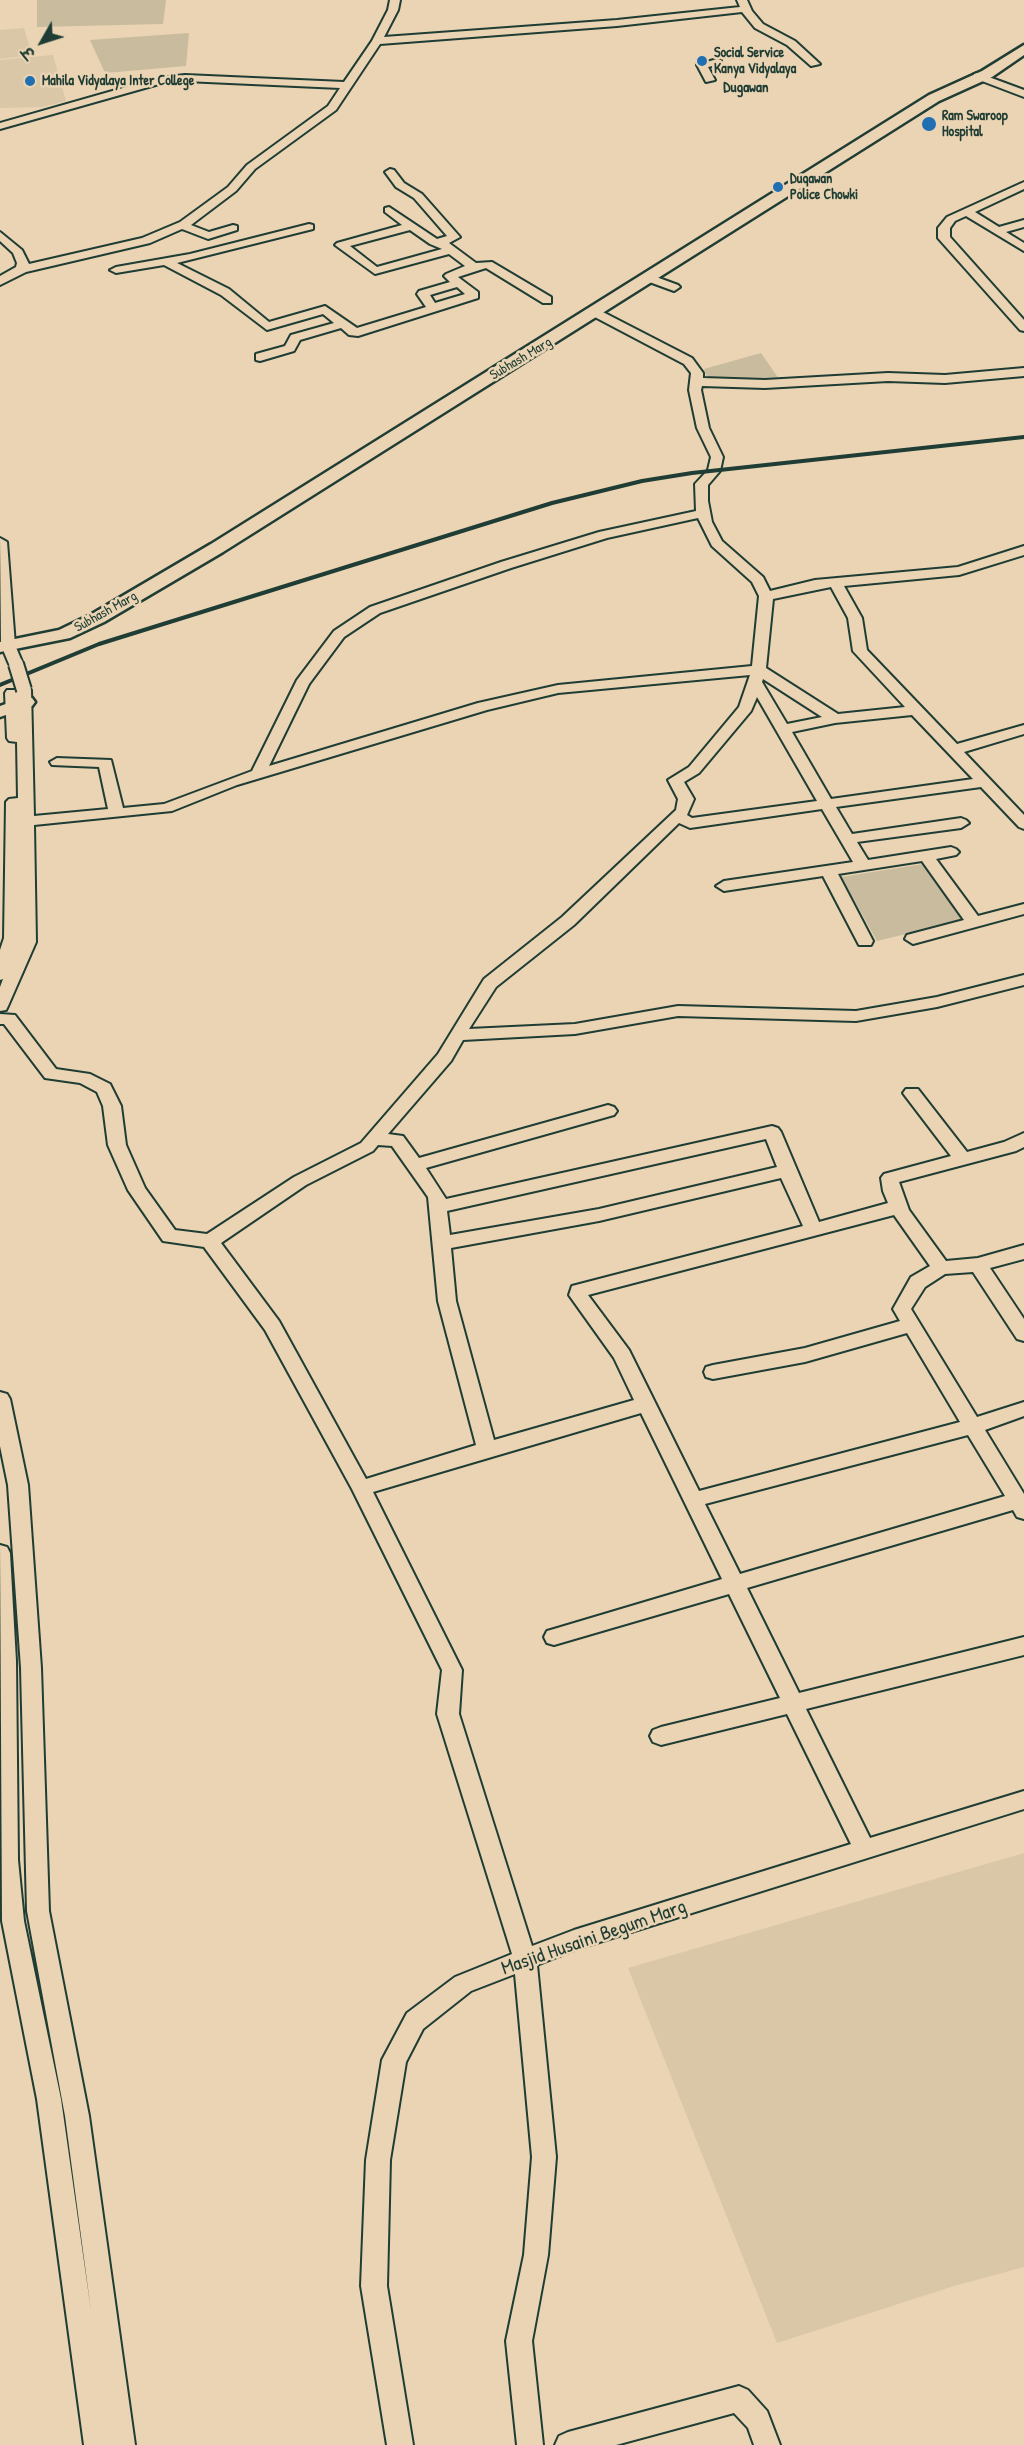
<!DOCTYPE html>
<meta charset="utf-8">
<style>
body{margin:0}
#map{position:relative;width:1024px;height:2445px;overflow:hidden;background:#ead4b3;font-family:"Patrick Hand","Playpen Sans Deva",sans-serif}
canvas{display:block}
.north{position:absolute;left:12px;top:12px;width:60px;height:60px;-webkit-text-stroke:4px #ead4b3;paint-order:stroke;rotate:231deg;font-size:16px;font-weight:700;line-height:24px;text-align:center;color:#1f3d34}
.north::after{content:'';display:block;margin:auto;width:21px;height:27px;background:#1f3d34;clip-path:polygon(50% 0,100% 100%,50% 72%,0 100%)}
</style>
<div id="map">
<canvas width="1024" height="2445"></canvas>
<div class="north">उ</div>
</div>
<script>
const g = document.querySelector('canvas').getContext('2d');
g.lineJoin = 'round';
function paint(path, color) { g.fillStyle = color; g.fill(path, 'evenodd'); }
const toPath = rows => new Path2D(rows.map(r => 'M' + r).join(''));
function trace(path, color, width, dash) { g.strokeStyle = color; g.lineWidth = width; g.lineCap = dash ? 'butt' : 'round'; g.setLineDash(dash || []); g.stroke(path); }
function write(font, color, halo, rows, align = 'center') {
  g.font = font + ' "Patrick Hand",sans-serif'; g.lineWidth = 5; g.setLineDash([]); g.textBaseline = 'middle'; g.strokeStyle = halo; g.fillStyle = color; for (const [text, x, y, turn = 0] of rows) {
    g.save(); g.translate(x, y); g.rotate((+turn || 0) * Math.PI / 180); g.textAlign = isNaN(turn) ? turn : align; if (halo) g.strokeText(text, 0, 0); g.fillText(text, 0, 0); g.restore();
  }
}
paint(toPath([
 [24,28,32,55,0,59,0,30],
 [53,55,66,101,43,107,0,108,0,60],
 [1024,1853,1024,2267,954,2286,777,2343,628,1968]
]), '#d9c7a8');
paint(toPath([
 [37,0,166,0,163,24,37,27],
 [189,33,186,66,105,73,90,40],
 [761,353,779,379,708,380,704,369],
 [923,864,963,920,877,941,841,877]
]), '#c9bb9e');
const minor = toPath([
 [390,0,400,0,398,10,384,37,617,20,740,7,737,0,747,0,752,11,763,24,795,41,820,64,811,66,787,45,755,28,742,12,617,26,380,44,336,110,255,169,236,191,191,225,209,232,233,225,237,226,237,230,208,239,182,229,150,243,26,272,0,285,0,276,16,267,17,263,13,253,0,241,0,232,22,250,29,264,142,238,180,222,228,187,247,165,328,106,340,88,185,81,159,84,0,129,0,123,158,78,185,75,344,82,372,41,388,10,390,0],
 [717,59,721,60,721,64,708,67,715,80,706,82,697,65,717,59],
 [978,73,1024,90,1024,97,974,78,974,74,978,73],
 [390,169,394,170,404,183,422,194,460,237,449,243,476,263,492,262,551,297,551,303,543,303,486,268,458,277,478,292,478,298,358,336,349,335,341,328,300,340,294,351,260,361,256,360,256,354,285,346,291,335,334,323,323,314,267,330,221,295,164,265,116,273,110,270,116,267,190,254,309,224,313,225,313,229,177,263,229,289,269,322,325,306,357,328,426,307,417,294,419,291,450,282,444,276,446,274,465,266,449,254,375,274,335,245,337,243,402,225,385,212,385,208,389,207,437,239,447,236,414,198,396,187,385,172,390,169],
 [410,230,430,244,442,249,377,267,350,246,410,230],
 [457,287,465,294,435,303,430,295,457,287],
 [1024,182,1024,189,975,212,999,227,1024,220,1024,227,1006,232,1024,243,1024,251,966,216,955,221,950,228,950,237,1024,320,1024,331,1020,330,938,238,938,228,947,217,1024,182],
 [648,274,678,285,680,287,674,291,644,280,642,278,648,274],
 [595,308,692,358,703,373,703,378,765,380,888,373,945,375,1024,368,1024,376,945,383,888,381,765,388,702,386,701,390,709,428,723,457,720,471,708,485,708,501,712,522,722,541,763,577,770,591,815,580,958,567,1024,546,1024,555,959,575,844,586,862,618,867,650,957,744,1024,725,1024,734,964,752,1024,815,1024,829,1019,827,981,787,836,807,852,834,961,818,966,820,969,823,961,828,857,842,868,860,951,847,956,849,959,852,956,855,936,859,978,916,1024,904,1024,914,913,944,905,939,907,935,964,920,922,861,838,874,873,941,871,945,859,945,823,876,724,891,716,886,724,881,853,862,822,809,690,828,679,823,574,925,496,987,469,1029,575,1024,678,1006,856,1011,937,997,1024,975,1024,985,937,1007,856,1021,678,1016,575,1034,463,1040,451,1061,388,1134,403,1136,419,1158,608,1105,614,1107,617,1111,614,1115,426,1168,446,1199,772,1126,778,1128,781,1132,819,1222,888,1203,883,1191,881,1178,884,1174,951,1156,906,1097,903,1093,906,1089,918,1089,967,1152,1004,1142,1024,1133,1024,1147,1016,1151,899,1182,909,1210,946,1261,978,1258,1024,1245,1024,1259,990,1268,1024,1319,1024,1341,1017,1339,973,1272,945,1274,925,1287,911,1309,977,1417,1024,1402,1024,1416,985,1430,1024,1494,1024,1519,1017,1517,1013,1510,747,1588,799,1693,1024,1637,1024,1655,806,1709,870,1838,1024,1791,1024,1809,577,1949,537,1965,556,2157,548,2255,532,2341,543,2445,517,2445,506,2341,524,2255,532,2157,515,1974,471,1991,423,2029,406,2062,390,2160,387,2286,413,2445,387,2445,361,2286,366,2160,382,2060,407,2013,455,1977,512,1954,437,1714,442,1670,352,1489,265,1330,204,1247,163,1241,128,1190,108,1145,103,1106,97,1092,80,1083,45,1078,4,1024,0,1024,0,1014,15,1015,56,1069,90,1074,110,1084,121,1106,126,1145,145,1188,175,1230,207,1234,294,1177,361,1143,438,1054,484,979,562,917,676,810,678,799,668,780,689,767,739,707,750,675,558,693,487,710,237,785,172,811,34,825,36,942,8,1006,6,1010,0,1011,0,987,3,979,0,980,0,950,4,938,6,802,9,799,18,798,17,742,9,741,7,738,5,693,7,690,17,690,24,686,31,690,34,816,108,809,99,767,52,765,50,762,57,758,111,760,123,808,164,804,252,771,297,680,334,631,370,607,501,562,599,532,696,511,695,484,708,470,711,457,697,428,689,390,691,373,684,364,591,315,591,309,595,308],
 [698,518,712,546,752,582,759,596,752,666,558,685,478,703,269,766,309,684,344,637,380,613,511,568,607,538,698,518],
 [831,587,848,618,853,651,905,707,838,714,766,668,773,599,831,587],
 [763,679,822,717,787,724,762,682,763,679],
 [757,697,817,801,692,818,687,815,694,799,684,782,699,773,751,711,757,697],
 [912,715,973,779,831,799,792,732,835,723,912,715],
 [766,1139,777,1167,599,1209,450,1235,447,1211,766,1139],
 [378,1145,392,1146,428,1197,438,1301,476,1445,366,1479,279,1321,221,1243,306,1185,373,1151,378,1145],
 [781,1178,803,1226,572,1286,569,1295,614,1358,634,1400,494,1440,456,1301,451,1248,599,1221,781,1178],
 [894,1215,930,1266,911,1277,893,1309,900,1321,805,1348,713,1365,706,1367,704,1372,706,1377,713,1379,805,1362,907,1333,960,1422,699,1491,629,1350,588,1295,894,1215],
 [641,1413,722,1579,554,1629,547,1631,544,1637,547,1643,554,1645,729,1594,780,1698,661,1727,653,1730,650,1736,653,1742,661,1745,787,1714,851,1844,574,1930,532,1946,459,1714,462,1670,373,1492,641,1413],
 [968,1435,1005,1496,740,1574,705,1504,968,1435],
 [0,538,7,542,15,645,23,664,16,668,9,664,1,645,0,538],
 [0,1392,7,1394,10,1399,28,1485,41,1668,49,1911,89,2116,135,2445,84,2445,37,2099,2,1921,0,1545,7,1547,10,1553,16,1661,18,1860,24,1921,61,2099,91,2311,65,2116,27,1911,21,1668,8,1485,0,1446,0,1392],
 [739,2386,748,2390,767,2411,780,2445,754,2445,748,2428,734,2413,616,2445,555,2445,559,2436,568,2432,739,2386]
]);
const major = toPath([
 [1024,45,1024,55,992,77,939,101,223,552,104,622,70,638,0,652,0,642,59,630,92,614,211,544,929,95,982,71,1024,45],
 [26,697,32,698,35,702,32,706,0,717,0,706,26,697]
]);
trace(minor, '#1f3d34', 4);
trace(major, '#1f3d34', 5);
paint(minor, '#ead4b3');
paint(major, '#ead4b3');
trace(toPath([
 [0,685,99,644,552,503,642,481,692,473,1024,437]
]), '#1f3d34', 4);
const minorBridge = toPath([
 [16,664,24,690]
]);
trace(minorBridge, '#1f3d34', 18, []);
trace(minorBridge, '#ead4b3', 14);
for (const [x, y, r, color] of [
 [702,61,6,"#1f6fb2"],
 [30,81,6,"#1f6fb2"],
 [929,124,8,"#1f6fb2"],
 [778,187,6,"#1f6fb2"]
]) { const dot = new Path2D(); dot.arc(x, y, r, 0, 2 * Math.PI); g.fillStyle = color; g.fill(dot); trace(dot, '#ead4b3', 2); }
write('bold 14px', '#1f3d34', '#ead4b3', [
 ["Social Service",714,53],
 ["Kanya Vidyalaya",714,69],
 ["Mahila Vidyalaya Inter College",42,81],
 ["Ram Swaroop",942,116],
 ["Hospital",942,132],
 ["Dugawan",790,179],
 ["Police Chowki",790,195]
], 'left');
write('14px', '#1f3d34', '#ead4b3', [
 ["Subhash Marg",521,359,-31],
 ["Subhash Marg",106,612,-29]
]);
write('bold 15px', '#1f3d34', '#ead4b3', [
 ["Dugawan",746,88]
]);
write('20px', '#1f3d34', '#ead4b3', [
 ["Masjid Husaini Begum Marg",594,1938,-19]
]);
</script>
